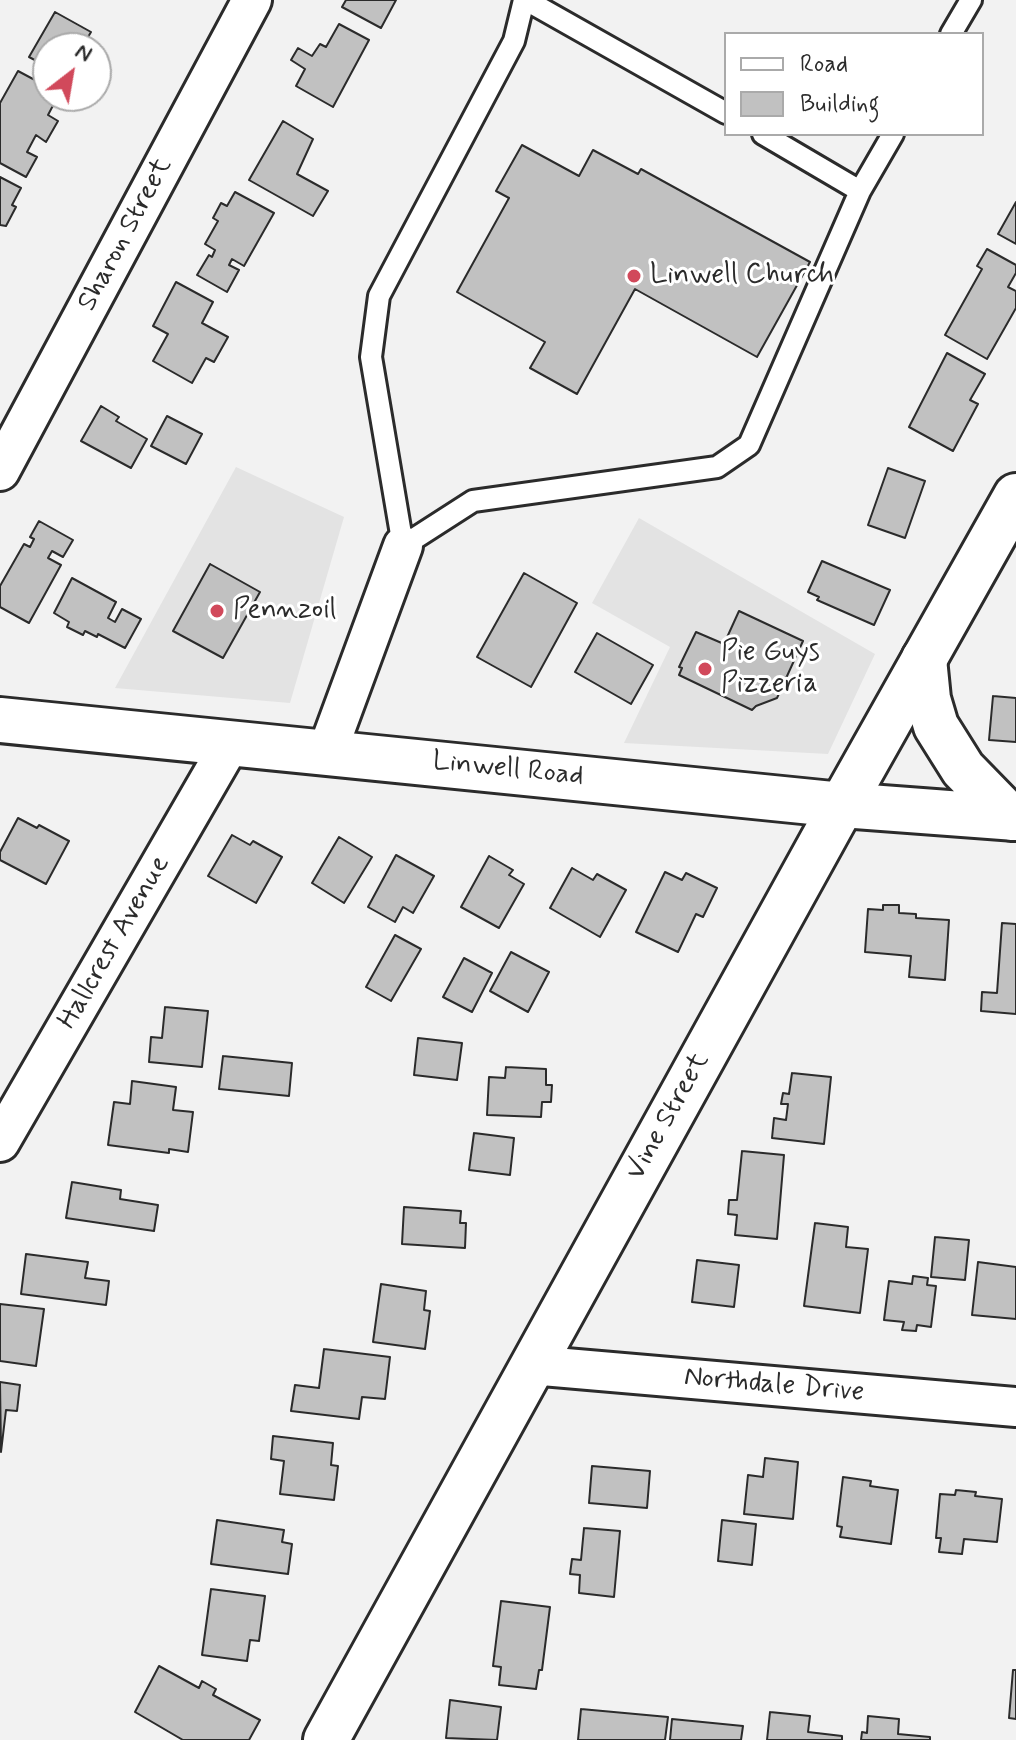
<!DOCTYPE html>
<style>
body{margin:0}
#map{position:relative;width:1016px;height:1740px;overflow:hidden;background:#f2f2f2;font-family:Mynerve,sans-serif}
canvas{display:block}
.legend{position:absolute;left:724px;top:32px;width:260px;height:104px;box-sizing:border-box;background:#fff;border:2px solid #aaa;margin:0;padding:10px 14px;list-style:none;font-size:24px;color:#2b2b2b}
.legend li{display:flex;align-items:center;gap:16px;height:40px}
.legend b{width:40px;border:2px solid #aaa}
.north{position:absolute;left:32px;top:32px;width:80px;height:80px;box-sizing:border-box;background:#fff;border:2px solid #aaa;border-radius:50%;rotate:31deg;font-size:22px;font-weight:700;line-height:32px;text-align:center;color:#2b2b2b}
.north::after{content:'';display:block;margin:auto;width:28px;height:36px;background:#d1495b;clip-path:polygon(50% 0,100% 100%,50% 72%,0 100%)}
</style>
<div id="map">
<canvas width="1016" height="1740"></canvas>
<ul class="legend">
<li><b style="height:10px;background:#fff"></b>Road</li>
<li><b style="height:22px;background:#c1c1c1"></b>Building</li>
</ul>
<div class="north">N</div>
</div>
<script>
const g = document.querySelector('canvas').getContext('2d');
g.lineJoin = 'round';
function paint(path, color) { g.fillStyle = color; g.fill(path, 'evenodd'); }
const toPath = rows => new Path2D(rows.map(r => 'M' + r).join(''));
function trace(path, color, width, dash) { g.strokeStyle = color; g.lineWidth = width; g.lineCap = dash ? 'butt' : 'round'; g.setLineDash(dash || []); g.stroke(path); }
function write(font, color, halo, rows, align = 'center') {
  g.font = font + ' Mynerve,sans-serif'; g.lineWidth = 6; g.setLineDash([]); g.textBaseline = 'middle'; g.strokeStyle = halo; g.fillStyle = color; for (const [text, x, y, turn = 0] of rows) {
    g.save(); g.translate(x, y); g.rotate((+turn || 0) * Math.PI / 180); g.textAlign = isNaN(turn) ? turn : align; if (halo) g.strokeText(text, 0, 0); g.fillText(text, 0, 0); g.restore();
  }
}
paint(toPath([
 [236,467,344,517,290,703,115,688],
 [639,518,875,654,828,754,624,743,670,647,592,603]
]), '#e3e3e3');
const building = toPath([
 [346,0,396,0,381,28,342,7,346,0],
 [55,12,91,32,84,44,92,48,48,48,48,67,29,57,55,12],
 [339,24,369,40,333,107,296,86,305,69,291,60,298,48,312,56,320,44,326,47,339,24],
 [18,71,48,87,48,96,58,96,48,115,58,121,46,142,36,135,27,152,37,157,26,177,0,163,0,103,18,71],
 [283,121,313,139,297,174,328,191,313,216,249,180,283,121],
 [522,145,579,176,593,150,638,174,641,169,810,262,757,357,635,289,577,394,530,368,545,342,457,292,509,198,496,191,522,145],
 [0,177,21,188,12,205,16,207,6,226,0,225,0,177],
 [235,192,274,213,244,266,232,259,229,265,239,270,227,292,197,275,209,255,212,257,215,250,205,244,218,221,213,218,221,203,227,206,235,192],
 [1016,202,1016,244,998,234,1016,202],
 [987,249,1016,265,1016,273,1008,287,1016,291,1016,308,987,359,945,335,982,269,977,266,987,249],
 [176,282,213,302,202,323,228,337,214,362,206,358,192,383,153,361,168,334,153,326,176,282],
 [947,353,985,374,970,400,978,404,953,451,909,427,947,353],
 [101,406,119,417,116,421,147,439,131,468,81,441,101,406],
 [167,416,202,434,186,464,151,446,167,416],
 [888,468,925,481,905,538,868,525,888,468],
 [39,521,73,540,63,557,52,551,48,558,61,565,29,623,0,607,0,586,24,544,30,547,34,539,30,537,39,521],
 [822,561,890,590,874,625,817,600,819,597,808,592,822,561],
 [210,564,260,592,223,658,173,631,210,564],
 [524,573,577,603,531,687,477,657,524,573],
 [72,578,116,602,108,618,115,622,122,609,141,619,125,648,98,634,97,637,85,631,83,635,67,627,69,622,54,613,72,578],
 [739,611,803,641,777,698,756,706,752,710,679,675,682,668,679,667,696,632,724,644,739,611],
 [597,633,653,665,631,704,575,672,597,633],
 [993,696,1016,698,1016,742,989,740,993,696],
 [18,818,37,828,39,825,69,841,46,884,0,860,0,852,18,818],
 [232,835,250,845,253,841,282,857,256,903,208,876,232,835],
 [339,837,372,857,344,903,312,883,339,837],
 [396,855,434,876,413,913,403,907,395,922,368,907,396,855],
 [489,856,513,870,509,875,524,884,499,928,461,907,489,856],
 [572,868,593,880,597,874,626,890,600,937,550,908,572,868],
 [665,872,682,880,686,873,717,888,703,917,696,914,678,952,636,932,665,872],
 [883,905,899,905,899,913,916,914,916,918,949,920,945,980,909,977,911,956,865,952,868,909,883,910,883,905],
 [1002,923,1016,924,1016,1014,981,1011,982,992,997,993,1002,923],
 [395,935,421,949,391,1001,366,987,395,935],
 [511,952,549,972,528,1012,490,991,511,952],
 [464,958,492,973,472,1012,443,997,464,958],
 [165,1007,208,1011,202,1067,149,1062,151,1037,162,1038,165,1007],
 [418,1038,462,1043,457,1080,414,1075,418,1038],
 [223,1056,292,1063,289,1096,219,1089,223,1056],
 [506,1067,546,1069,546,1085,552,1085,551,1102,542,1102,541,1117,487,1115,489,1077,505,1078,506,1067],
 [792,1073,831,1077,824,1144,772,1138,774,1118,786,1120,788,1104,781,1104,783,1093,789,1094,792,1073],
 [132,1081,176,1087,173,1110,193,1112,188,1152,169,1149,169,1153,108,1145,114,1102,130,1104,132,1081],
 [474,1133,514,1138,510,1175,469,1170,474,1133],
 [742,1151,784,1155,777,1239,735,1235,737,1215,728,1214,729,1200,737,1200,742,1151],
 [72,1182,121,1190,120,1199,158,1205,154,1231,66,1218,72,1182],
 [404,1207,461,1211,460,1223,466,1223,465,1248,402,1244,404,1207],
 [815,1223,848,1227,846,1247,868,1249,860,1313,804,1306,815,1223],
 [935,1237,969,1240,965,1280,931,1277,935,1237],
 [26,1254,88,1262,85,1278,109,1281,106,1305,21,1294,26,1254],
 [697,1260,739,1265,734,1307,692,1302,697,1260],
 [978,1262,1016,1267,1016,1319,972,1315,978,1262],
 [913,1276,928,1278,927,1285,936,1286,931,1327,917,1325,916,1331,902,1330,904,1322,884,1320,889,1281,912,1284,913,1276],
 [381,1284,426,1291,424,1310,430,1311,425,1349,373,1342,381,1284],
 [0,1304,44,1309,36,1366,0,1361,0,1304],
 [324,1349,390,1357,385,1399,362,1397,359,1419,291,1411,295,1385,319,1388,324,1349],
 [0,1382,20,1385,17,1411,6,1410,1,1452,0,1382],
 [273,1436,333,1443,331,1465,338,1466,334,1500,280,1494,284,1461,271,1459,273,1436],
 [765,1458,798,1462,793,1519,744,1514,748,1475,763,1477,765,1458],
 [592,1466,650,1471,647,1508,589,1503,592,1466],
 [843,1477,871,1481,870,1486,898,1490,891,1544,840,1537,842,1527,837,1526,843,1477],
 [956,1490,976,1492,975,1496,1002,1499,997,1542,964,1539,962,1554,939,1552,941,1538,936,1538,940,1494,955,1495,956,1490],
 [217,1520,284,1530,282,1542,292,1544,288,1574,211,1564,217,1520],
 [722,1520,756,1524,752,1565,718,1561,722,1520],
 [584,1528,620,1531,614,1597,579,1593,580,1575,570,1574,572,1559,581,1560,584,1528],
 [211,1589,265,1596,259,1641,250,1640,247,1661,202,1655,211,1589],
 [501,1601,550,1607,542,1670,539,1670,536,1689,499,1685,501,1667,493,1666,501,1601],
 [159,1666,199,1688,202,1681,216,1689,213,1695,260,1720,249,1740,183,1740,135,1712,159,1666],
 [1013,1670,1016,1670,1016,1719,1009,1718,1013,1670],
 [450,1700,501,1707,497,1740,446,1738,450,1700],
 [581,1709,668,1717,665,1740,578,1740,581,1709],
 [770,1712,810,1716,808,1732,842,1736,842,1740,767,1740,770,1712],
 [868,1716,899,1719,898,1734,930,1737,930,1740,861,1740,862,1732,867,1733,868,1716],
 [672,1719,743,1726,741,1740,670,1740,672,1719]
]);
paint(building, '#c1c1c1');
trace(building, '#2b2b2b', 2);
const service = toPath([
 [524,0,514,41,379,296,371,357,403,546,473,501,717,467,749,445,860,191,893,134],
 [526,0,726,113],
 [951,34,971,0],
 [763,134,860,191]
]);
const minor = toPath([
 [0,471,252,0],
 [327,752,403,546],
 [0,1142,230,744],
 [531,1365,1016,1407]
]);
const tertiary = toPath([
 [326,1740,842,805,1016,496]
]);
const secondary = toPath([
 [924,659,928,699,936,726,963,769,1011,818],
 [0,720,842,805,1016,818]
]);
trace(service, '#2b2b2b', 26);
trace(minor, '#2b2b2b', 44);
trace(tertiary, '#2b2b2b', 50);
trace(secondary, '#2b2b2b', 50);
trace(service, '#fff', 20);
trace(minor, '#fff', 38);
trace(tertiary, '#fff', 44);
trace(secondary, '#fff', 44);
for (const [x, y, r, color] of [
 [634,276,8,"#d1495b"],
 [217,611,8,"#d1495b"],
 [705,669,8,"#d1495b"]
]) { const dot = new Path2D(); dot.arc(x, y, r, 0, 2 * Math.PI); g.fillStyle = color; g.fill(dot); trace(dot, '#fff', 3); }
write('28px', '#2b2b2b', '#fff', [
 ["Sharon Street",126,235,-62],
 ["Linwell Road",508,770,6],
 ["Hallcrest Avenue",115,943,-60],
 ["Vine Street",669,1117,-61],
 ["Northdale Drive",774,1386,5]
]);
write('28px', '#2b2b2b', '#fff', [
 ["Linwell Church",650,276],
 ["Pennzoil",233,611],
 ["Pie Guys",721,653],
 ["Pizzeria",721,685]
], 'left');
</script>
